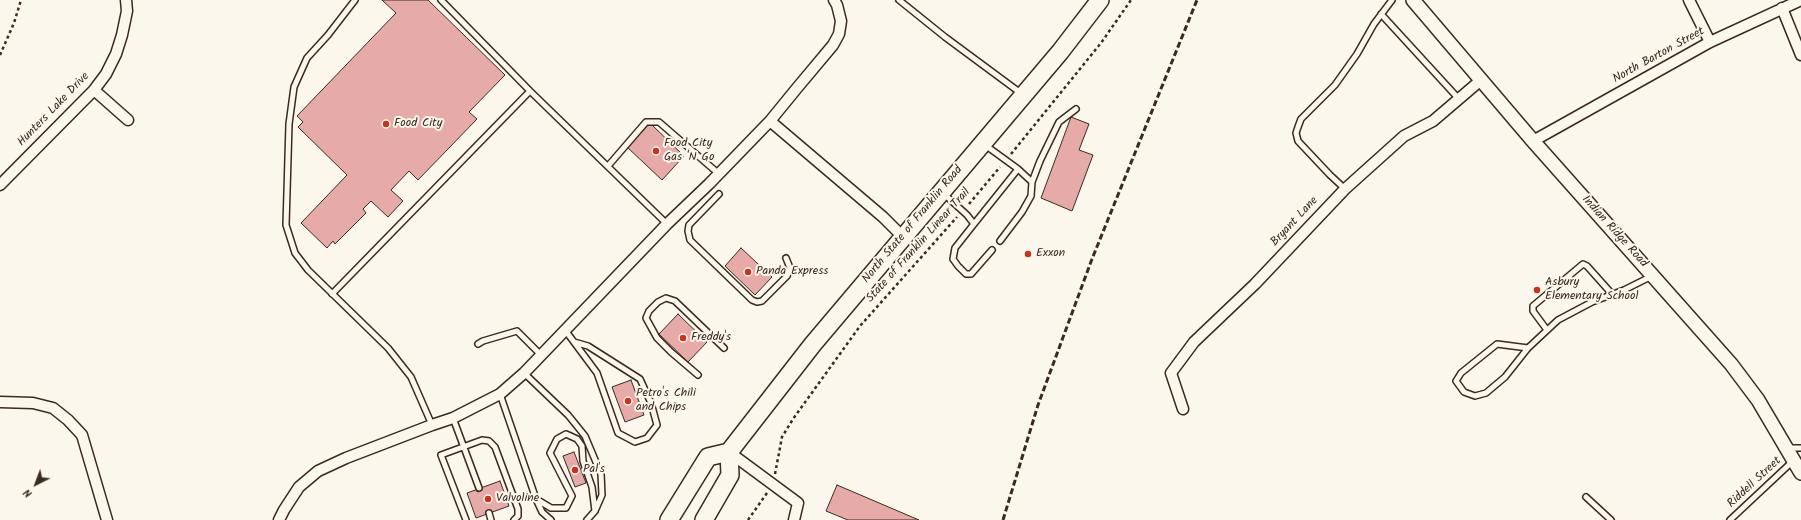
<!DOCTYPE html>
<style>
body{margin:0}
#map{position:relative;width:1801px;height:520px;overflow:hidden;background:#fbf7ec;font-family:Kalam,sans-serif}
canvas{display:block}
.north{position:absolute;left:16px;top:464px;width:40px;height:40px;-webkit-text-stroke:3px #fbf7ec;paint-order:stroke;rotate:222deg;font-size:11px;font-weight:700;line-height:16px;text-align:center;color:#3b2a1e}
.north::after{content:'';display:block;margin:auto;width:14px;height:18px;background:#3b2a1e;clip-path:polygon(50% 0,100% 100%,50% 72%,0 100%)}
</style>
<div id="map">
<canvas width="1801" height="520"></canvas>
<div class="north">N</div>
</div>
<script>
const g = document.querySelector('canvas').getContext('2d');
g.lineJoin = 'round';
function paint(path, color) { g.fillStyle = color; g.fill(path, 'evenodd'); }
const toPath = rows => new Path2D(rows.map(r => 'M' + r).join(''));
function trace(path, color, width, dash) { g.strokeStyle = color; g.lineWidth = width; g.lineCap = dash ? 'butt' : 'round'; g.setLineDash(dash || []); g.stroke(path); }
function write(font, color, halo, rows, align = 'center') {
  g.font = font + ' Kalam,sans-serif'; g.lineWidth = 4; g.setLineDash([]); g.textBaseline = 'middle'; g.strokeStyle = halo; g.fillStyle = color; for (const [text, x, y, turn = 0] of rows) {
    g.save(); g.translate(x, y); g.rotate((+turn || 0) * Math.PI / 180); g.textAlign = isNaN(turn) ? turn : align; if (halo) g.strokeText(text, 0, 0); g.fillText(text, 0, 0); g.restore();
  }
}
const building = toPath([
 [382,0,428,0,505,75,469,112,477,119,418,180,409,171,391,190,403,201,388,217,371,201,363,209,366,213,335,244,333,241,327,248,301,223,347,175,298,127,303,122,297,116,396,13,382,0],
 [1071,117,1089,124,1079,150,1093,155,1072,211,1041,198,1071,117],
 [650,123,684,156,662,180,627,147,650,123],
 [741,248,772,277,755,295,725,266,741,248],
 [678,314,707,342,688,362,659,334,678,314],
 [631,380,644,415,625,422,612,387,631,380],
 [574,452,586,483,575,487,563,456,574,452],
 [500,481,509,506,476,518,467,493,500,481],
 [837,485,919,520,848,520,826,511,837,485]
]);
paint(building, '#e6aba9');
trace(building, '#3b2a1e', 1);
const service = toPath([
 [355,0,328,35,307,58,294,87,289,124,286,225,295,253,308,270,388,348,411,377,432,425],
 [441,0,530,91,667,224],
 [899,0,945,37,1022,94],
 [1381,14,1458,98],
 [985,145,1018,169,1032,182,1031,196,1022,212,1000,241],
 [608,166,646,122,659,122,719,174],
 [1032,182,1040,161,1059,122,1076,109],
 [1345,189,1330,175,1298,141,1296,133,1298,127,1301,119,1335,85,1357,54,1374,24,1392,0],
 [719,194,689,225,688,231,690,240,752,300,757,302,762,301,787,276,790,268,786,258],
 [944,194,967,215,974,224,955,248,953,259,958,266,966,274,971,274,992,250],
 [974,224,1018,169],
 [332,294,530,91],
 [565,330,597,373,618,433,635,442,647,438,657,425,651,403,640,379,588,346,574,342],
 [1547,330,1533,311,1533,306,1583,264,1587,266,1612,294],
 [478,344,483,341,517,331,541,355],
 [1528,348,1497,344,1461,373,1456,381,1464,392,1475,396,1486,393,1505,377,1528,348,1558,320,1592,302,1624,290,1652,276],
 [524,373,568,415,585,436,601,474,602,495,595,511,587,520],
 [698,375,671,352,657,338,646,318,649,311,658,302,666,298,675,301,724,348],
 [500,394,536,499,542,512,551,520],
 [453,418,479,488],
 [1788,448,1801,448],
 [1586,497,1611,520],
 [536,499,551,508,566,508,572,496,550,453,557,439,566,434,577,439,582,446,583,461,592,487,595,511],
 [489,513,491,520],
 [466,520,441,455,482,440,489,441,495,447,518,509,518,516,514,520],
 [1730,520,1793,461]
]);
const minor = toPath([
 [1689,0,1710,42],
 [1782,8,1801,55],
 [94,90,128,120],
 [770,121,883,217,903,237],
 [1533,141,1710,42,1801,0],
 [0,185,94,90,106,74,116,54,122,35,127,11,126,0],
 [0,402,33,403,53,408,68,420,82,435,107,520],
 [1183,409,1171,373,1194,342,1255,284,1345,189,1404,136,1433,121,1481,80],
 [729,452,798,503,794,520],
 [279,520,284,510,299,487,318,471,346,458,432,425,453,418,500,394,524,373,667,224,709,184,770,121,797,88,833,45,839,34,841,21,837,5,834,0]
]);
const tertiary = toPath([
 [1413,0,1533,141,1731,364,1758,400,1801,473]
]);
const trunk = toPath([
 [669,520,708,457,729,452,813,344,1060,52,1100,0],
 [704,520,730,475,729,452]
]);
trace(service, '#3b2a1e', 8);
trace(minor, '#3b2a1e', 13);
trace(tertiary, '#3b2a1e', 16);
trace(trunk, '#3b2a1e', 20);
trace(toPath([
 [0,55,14,23,21,0],
 [1011,154,1101,43,1131,0],
 [969,204,1000,167],
 [775,474,782,437,793,419,860,326,957,217],
 [748,520,767,493]
]), '#3b2a1e', 2.5, [3, 3]);
trace(service, '#fbf7ec', 5);
trace(minor, '#fbf7ec', 10);
trace(tertiary, '#fbf7ec', 13);
trace(trunk, '#fbf7ec', 17);
trace(toPath([
 [1003,520,1038,405,1092,259,1197,0]
]), '#3b2a1e', 3, [6, 3]);
for (const [x, y, r, color] of [
 [386,124,4,"#c8321e"],
 [656,151,4,"#c8321e"],
 [1028,254,4,"#c8321e"],
 [748,272,4,"#c8321e"],
 [1537,290,4,"#c8321e"],
 [683,338,4,"#c8321e"],
 [628,401,4,"#c8321e"],
 [575,470,4,"#c8321e"],
 [488,499,4,"#c8321e"]
]) { const dot = new Path2D(); dot.arc(x, y, r, 0, 2 * Math.PI); g.fillStyle = color; g.fill(dot); trace(dot, '#fbf7ec', 1.5); }
write('12px', '#3b2a1e', '#fbf7ec', [
 ["North Barton Street",1659,56,-29],
 ["Hunters Lake Drive",54,110,-46],
 ["Bryant Lane",1295,222,-47],
 ["North State of Franklin Road",913,225,-50],
 ["Indian Ridge Road",1614,232,48],
 ["State of Franklin Linear Trail",919,246,-48],
 ["Riddell Street",1755,483,-43]
]);
write('12px', '#3b2a1e', '#fbf7ec', [
 ["Food City",394,124],
 ["Food City",664,144],
 ["Gas 'N Go",664,158],
 ["Exxon",1036,254],
 ["Panda Express",756,272],
 ["Asbury",1545,283],
 ["Elementary School",1545,297],
 ["Freddy's",691,338],
 ["Petro's Chili",636,394],
 ["and Chips",636,408],
 ["Pal's",583,470],
 ["Valvoline",496,499]
], 'left');
</script>
